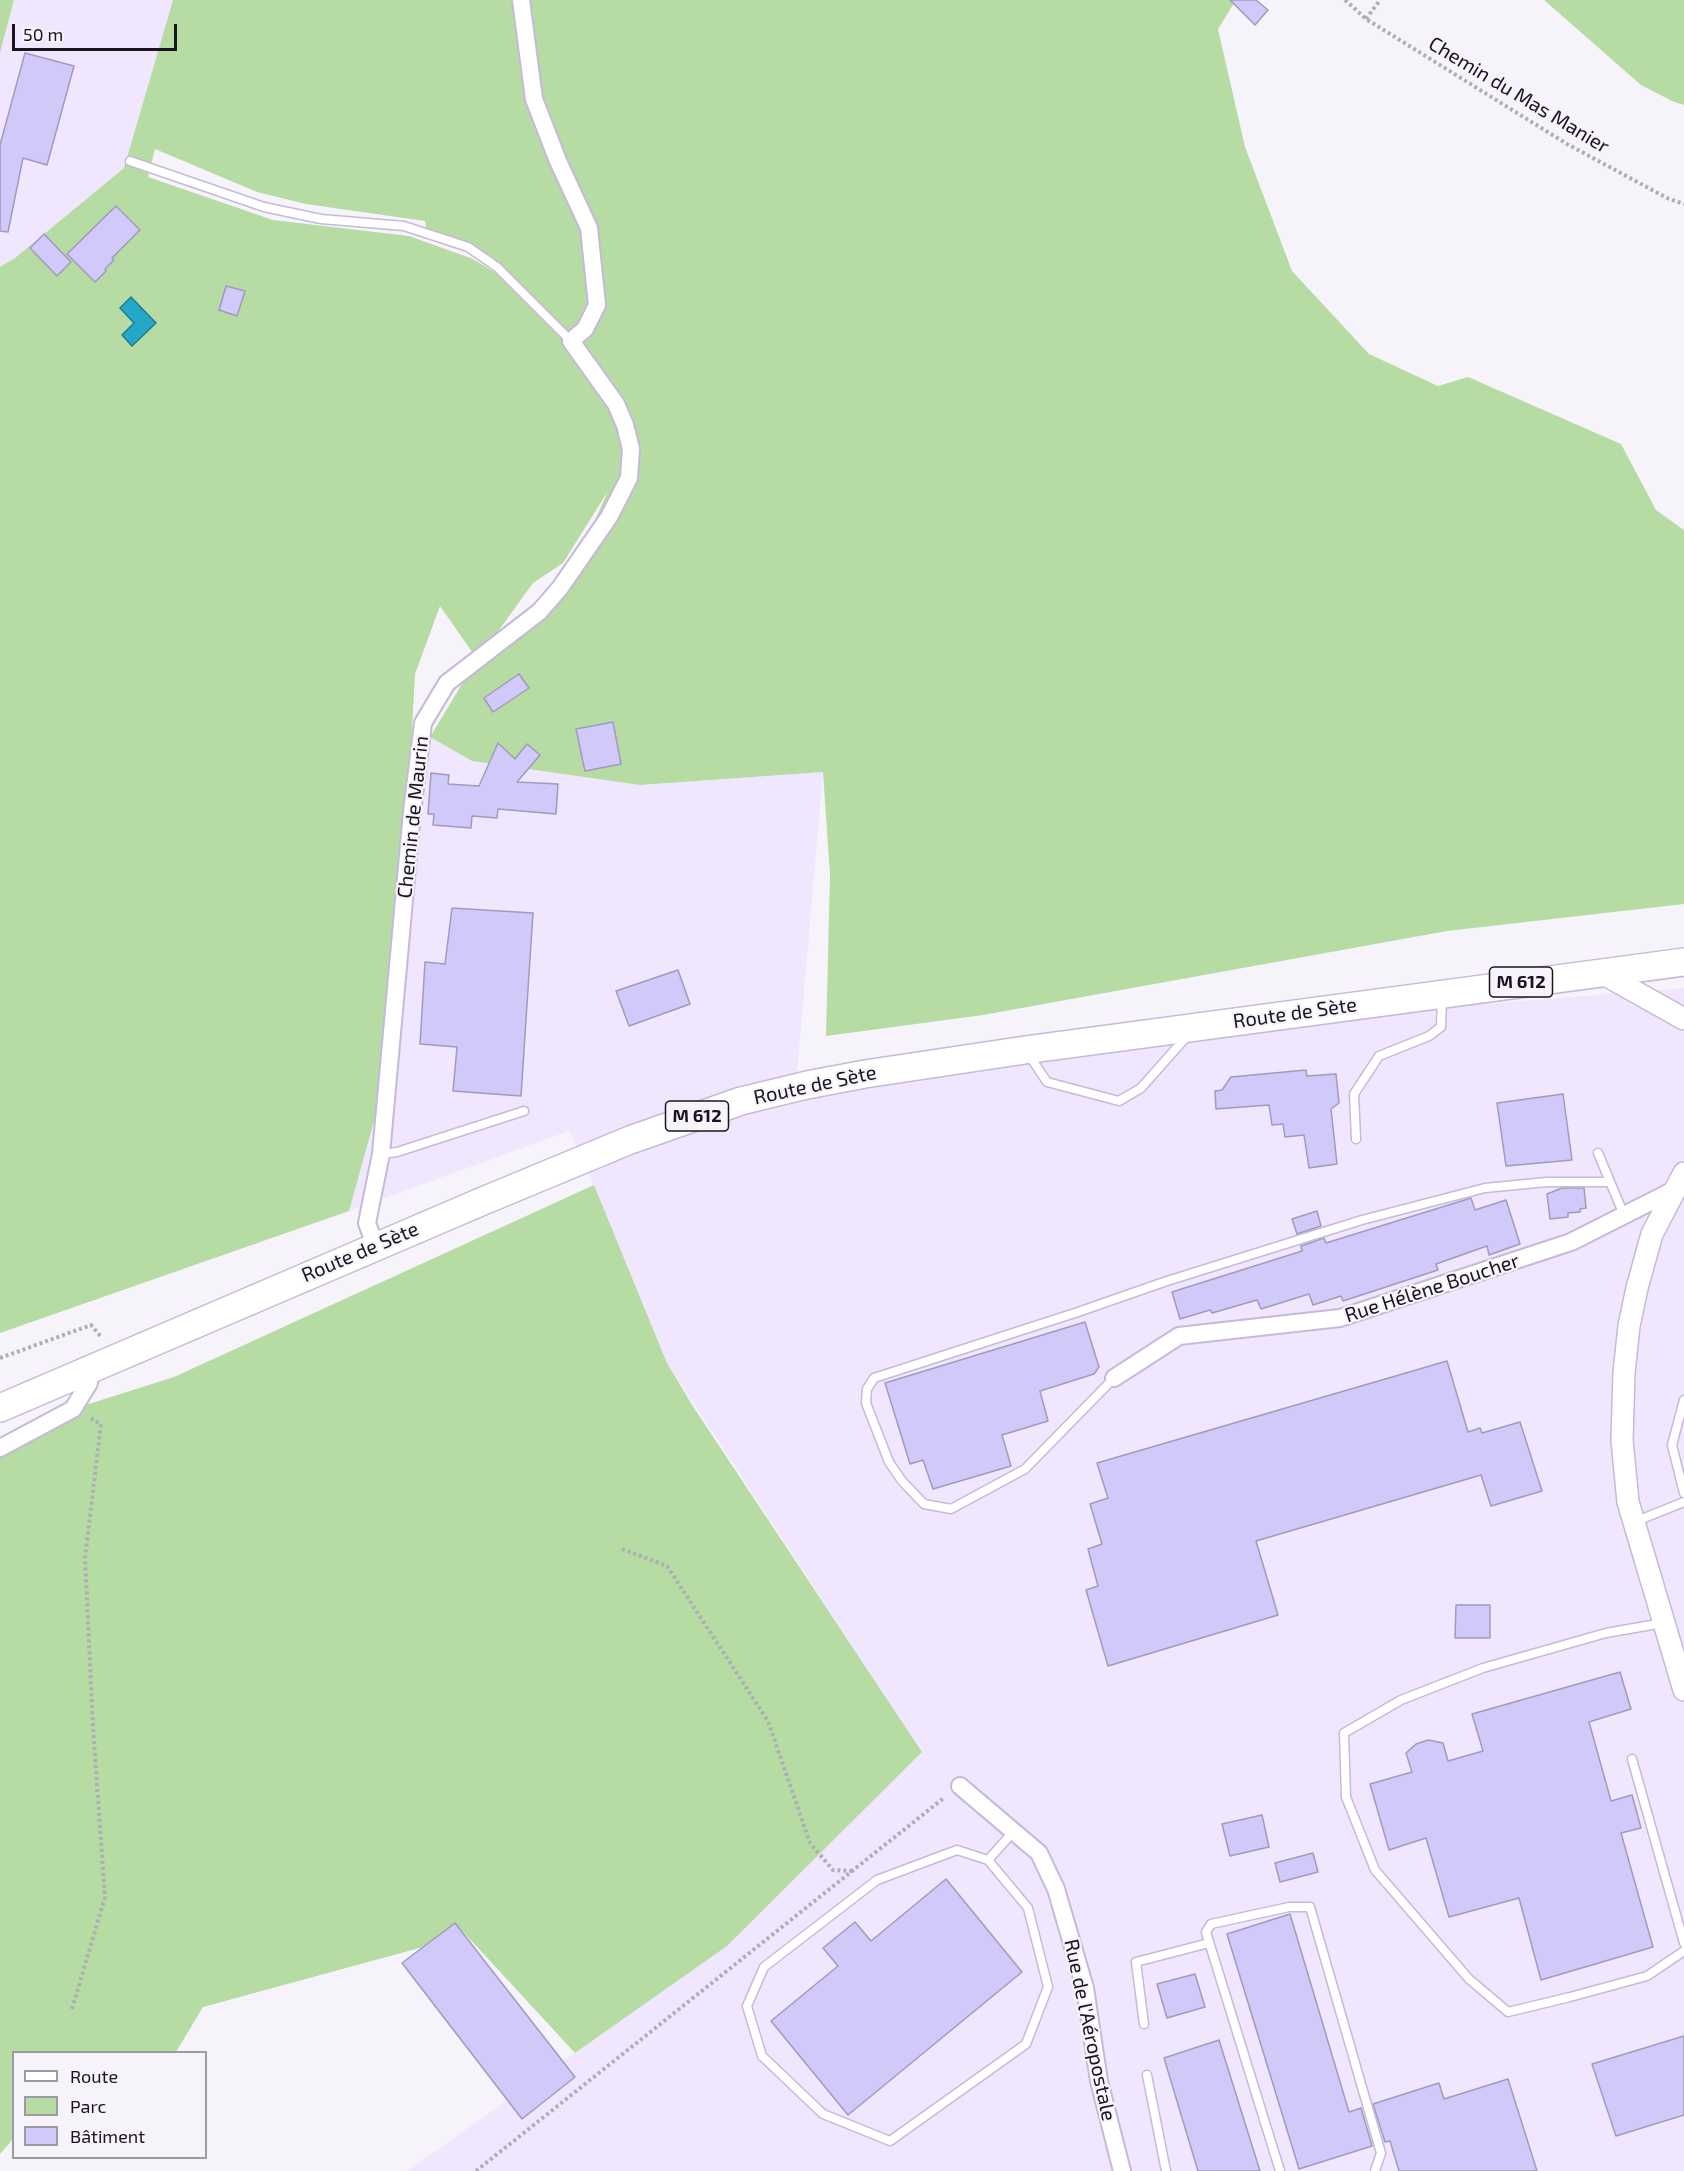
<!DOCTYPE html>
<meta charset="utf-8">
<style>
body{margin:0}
#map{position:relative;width:1684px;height:2171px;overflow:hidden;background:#f6f4fa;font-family:"Exo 2",sans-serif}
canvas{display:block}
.legend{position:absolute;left:12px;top:2051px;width:195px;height:108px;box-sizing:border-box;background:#f6f4fa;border:2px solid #9e9aa2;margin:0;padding:8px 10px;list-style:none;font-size:18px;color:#19141f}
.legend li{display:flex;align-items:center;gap:12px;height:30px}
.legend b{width:30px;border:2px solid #9e9aa2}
.scale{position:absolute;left:12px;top:24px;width:165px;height:27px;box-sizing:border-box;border:3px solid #19141f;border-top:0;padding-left:8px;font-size:18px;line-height:21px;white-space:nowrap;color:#19141f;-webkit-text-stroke:4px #f6f4fa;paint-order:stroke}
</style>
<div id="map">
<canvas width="1684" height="2171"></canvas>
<ul class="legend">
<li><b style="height:8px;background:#fff"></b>Route</li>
<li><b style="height:16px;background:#b6dba3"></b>Parc</li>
<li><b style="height:16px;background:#d0c9fa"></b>Bâtiment</li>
</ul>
<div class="scale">50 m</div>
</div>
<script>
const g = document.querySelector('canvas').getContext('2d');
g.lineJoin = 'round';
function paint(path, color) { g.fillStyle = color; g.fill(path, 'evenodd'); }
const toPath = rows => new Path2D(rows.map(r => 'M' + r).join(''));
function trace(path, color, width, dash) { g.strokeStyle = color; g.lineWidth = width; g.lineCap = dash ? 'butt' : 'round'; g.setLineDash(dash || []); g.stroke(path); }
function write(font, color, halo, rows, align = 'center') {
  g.font = font + ' "Exo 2",sans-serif'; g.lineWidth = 4.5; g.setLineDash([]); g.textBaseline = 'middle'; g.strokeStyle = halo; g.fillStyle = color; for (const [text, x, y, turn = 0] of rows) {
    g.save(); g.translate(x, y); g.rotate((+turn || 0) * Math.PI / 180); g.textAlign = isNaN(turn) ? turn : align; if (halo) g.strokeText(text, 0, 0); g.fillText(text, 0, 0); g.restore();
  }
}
paint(toPath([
 [14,0,173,0,124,168,15,258,0,267,0,53],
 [430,737,472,761,640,785,823,772,795,1097,1098,1035,1684,988,1684,2171,407,2171,727,1946,922,1752,667,1363,594,1185,569,1131,349,1211,380,1100,407,821]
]), '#f0e7ff');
paint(toPath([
 [0,0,14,0,0,53],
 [173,0,1236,0,1218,29,1245,147,1292,271,1369,354,1438,386,1468,377,1621,444,1656,510,1684,530,1684,904,1447,931,983,1015,826,1036,830,875,823,772,640,785,472,761,430,737,477,659,440,606,415,674,407,821,380,1100,349,1211,0,1333,0,267,15,258,124,168],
 [155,149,257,192,306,204,425,221,427,232,468,247,497,267,507,280,473,259,409,236,273,220,148,177],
 [608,491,574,567,481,655,533,583,563,563],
 [1544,0,1684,0,1684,105,1672,101,1641,85],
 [594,1185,667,1363,694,1408,922,1752,727,1946,575,2053,455,1923,423,1947,203,2007,176,2052,14,2052,13,2139,0,2154,0,1448,73,1409,174,1377]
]), '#b6dba3');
const water = toPath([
 [131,297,156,323,132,346,122,335,134,323,120,308,131,297]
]);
paint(water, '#23a9c7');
trace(water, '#207c95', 1.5);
const building = toPath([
 [1230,0,1256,0,1268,10,1255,25,1230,0],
 [25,53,74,66,47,165,23,158,8,232,0,231,0,145,25,53],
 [116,206,140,230,112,258,114,260,105,269,106,271,95,282,67,254,116,206],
 [44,234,71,262,57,276,30,248,44,234],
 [226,286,245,291,237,316,219,310,226,286],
 [519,674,529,688,493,712,484,698,519,674],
 [613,722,621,764,585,771,576,729,613,722],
 [498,743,515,759,527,744,540,755,517,782,558,784,556,814,498,809,497,818,472,816,471,828,433,825,434,814,428,814,431,773,449,775,448,784,479,786,498,743],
 [452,908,533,913,521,1096,453,1091,457,1047,420,1044,425,962,445,964,452,908],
 [678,970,690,1004,629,1026,616,991,678,970],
 [1306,1070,1307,1076,1336,1074,1339,1103,1331,1109,1337,1164,1309,1168,1304,1135,1285,1137,1283,1124,1272,1125,1269,1105,1216,1109,1215,1091,1222,1090,1231,1077,1306,1070],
 [1563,1094,1572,1160,1506,1166,1497,1103,1563,1094],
 [1562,1188,1584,1188,1586,1208,1580,1209,1580,1212,1568,1213,1568,1217,1550,1219,1547,1194,1562,1188],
 [1471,1198,1475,1210,1506,1200,1520,1244,1489,1255,1487,1246,1436,1264,1438,1270,1343,1301,1341,1296,1313,1305,1309,1294,1261,1309,1257,1300,1212,1313,1210,1310,1180,1319,1172,1292,1302,1251,1301,1246,1324,1238,1326,1243,1471,1198],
 [1317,1211,1321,1226,1297,1234,1292,1219,1317,1211],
 [1085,1322,1099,1367,1094,1374,1040,1391,1048,1421,1002,1435,1011,1466,933,1489,923,1460,910,1464,885,1383,1085,1322],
 [1447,1361,1468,1432,1480,1428,1482,1433,1520,1422,1542,1491,1491,1506,1481,1475,1256,1541,1278,1615,1108,1666,1086,1590,1098,1586,1088,1549,1102,1544,1090,1504,1108,1498,1097,1463,1447,1361],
 [1456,1605,1490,1605,1490,1638,1455,1638,1456,1605],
 [1620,1672,1631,1709,1589,1722,1611,1801,1632,1795,1641,1828,1621,1833,1653,1947,1541,1980,1519,1898,1449,1917,1426,1838,1389,1850,1370,1784,1412,1772,1406,1753,1416,1744,1428,1740,1443,1743,1448,1761,1483,1751,1472,1714,1620,1672],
 [1262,1815,1269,1847,1230,1856,1222,1824,1262,1815],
 [1313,1853,1318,1872,1280,1882,1275,1863,1313,1853],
 [946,1879,1022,1972,848,2115,771,2021,838,1966,823,1948,855,1922,871,1941,946,1879],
 [1290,1914,1349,2112,1361,2108,1372,2146,1299,2169,1227,1934,1290,1914],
 [455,1923,575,2077,522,2119,402,1963,455,1923],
 [1195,1974,1205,2007,1167,2018,1157,1984,1195,1974],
 [1684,2036,1684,2115,1616,2136,1592,2064,1684,2036],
 [1219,2040,1260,2171,1198,2171,1164,2058,1219,2040],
 [1508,2079,1537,2171,1399,2171,1390,2141,1385,2142,1373,2104,1439,2083,1444,2099,1508,2079]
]);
paint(building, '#d0c9fa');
trace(building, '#a09bbb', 1.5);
const service = toPath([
 [130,161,264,207,321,219,404,226,468,247,497,267,571,341],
 [1029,1055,1047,1082,1119,1101,1141,1088,1188,1035],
 [1356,1139,1354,1094,1379,1056,1429,1036,1441,1027,1442,997],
 [1598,1153,1624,1215],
 [381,1154,397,1152,524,1111],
 [1114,1378,1025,1469,951,1509,924,1504,902,1481,889,1462,866,1403,867,1389,874,1378,1078,1312,1167,1281,1362,1220,1485,1188,1547,1182,1608,1182],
 [1684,1400,1672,1445,1684,1493],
 [1634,1522,1684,1502],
 [1663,1623,1606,1633,1483,1668,1401,1700,1344,1733,1346,1797,1375,1870,1469,1979,1508,2012,1570,1997,1647,1976,1684,1951],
 [1632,1759,1684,1943],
 [957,1850,988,1860,1028,1908,1048,1987,1026,2044,890,2141,823,2114,762,2056,747,2006,764,1967,877,1880,957,1850],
 [988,1860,1014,1831],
 [1144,2024,1136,1962,1209,1943],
 [1147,2075,1166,2171],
 [1280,2171,1206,1932,1211,1924,1289,1907,1310,1907,1381,2153,1375,2171]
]);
const minor = toPath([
 [375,1245,367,1223,381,1154,412,812,423,723,447,683,539,612,560,588,609,517,629,478,631,449,625,425,616,404,571,341,585,329,597,305,589,228,558,161,534,99,521,0],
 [1114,1378,1179,1336,1340,1318,1571,1242,1676,1189],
 [0,1448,73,1409,89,1383,86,1370],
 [960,1786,1039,1853,1056,1889,1085,1988,1099,2081,1122,2171]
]);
const tertiary = toPath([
 [1600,972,1684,1019],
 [1684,1173,1652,1234,1637,1288,1629,1326,1624,1373,1622,1440,1628,1502,1684,1690]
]);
const primary = toPath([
 [0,1408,483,1201,630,1140,741,1101,807,1085,865,1074,1025,1050,1684,962]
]);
trace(service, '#c6b9d9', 11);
trace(minor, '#c6b9d9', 20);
trace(tertiary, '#c6b9d9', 24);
trace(primary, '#c6b9d9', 30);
trace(toPath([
 [1345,0,1366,19,1567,144,1667,198,1684,204],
 [1366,19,1380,0],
 [0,1358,91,1325,102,1338],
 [622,1549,667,1566,768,1721,810,1843,833,1870,852,1871],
 [72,2009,105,1897,93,1728,85,1558,101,1424,90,1418],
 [476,2171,945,1797]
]), '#b0adb5', 4, [3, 3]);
trace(service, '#fff', 8);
trace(minor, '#fff', 16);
trace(tertiary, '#fff', 21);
trace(primary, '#fff', 27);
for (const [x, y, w] of [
 [1521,982,63],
 [697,1116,63]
]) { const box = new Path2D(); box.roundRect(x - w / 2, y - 15, w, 30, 4.5); g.fillStyle = '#f6f4fa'; g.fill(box); trace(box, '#19141f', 1.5); }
write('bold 18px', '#19141f', null, [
 ["M 612",1521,982],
 ["M 612",697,1116]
]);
write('20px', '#19141f', '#f6f4fa', [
 ["Chemin du Mas Manier",1519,95,31],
 ["Chemin de Maurin",413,817,-84],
 ["Route de Sète",1295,1013,-8],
 ["Route de Sète",815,1085,-12],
 ["Route de Sète",360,1252,-23],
 ["Rue Hélène Boucher",1432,1288,-18],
 ["Rue de l'Aéropostale",1090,2030,78]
]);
</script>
